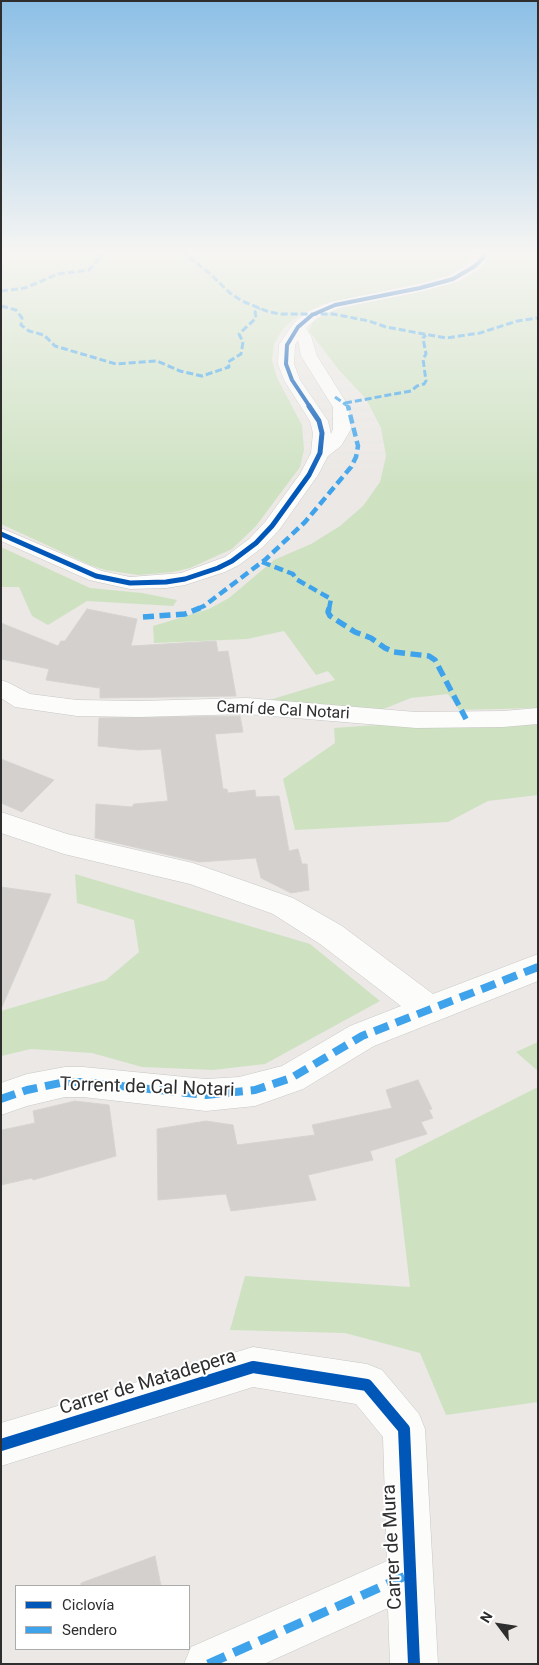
<!DOCTYPE html>
<meta charset="utf-8">
<style>
body{margin:0}
#map{position:relative;width:539px;height:1665px;overflow:hidden;background:#ebe8e5;font-family:Roboto,sans-serif}
canvas{display:block}
.frame{position:absolute;inset:0;border:2px solid #2e2e2e;pointer-events:none}
.legend{position:absolute;left:15px;top:1585px;width:175px;height:65px;box-sizing:border-box;background:#fff;border:1px solid #ababab;margin:0;padding:6px 9px;list-style:none;font-size:15px;color:#2e2e2e}
.legend li{display:flex;align-items:center;gap:10px;height:25px}
.legend b{width:25px;border:1px solid #ababab}
.north{position:absolute;left:474px;top:1600px;width:50px;height:50px;-webkit-text-stroke:4px #fff;paint-order:stroke;rotate:301deg;font-size:14px;font-weight:700;line-height:20px;text-align:center;color:#2e2e2e}
.north::after{content:'';display:block;margin:auto;width:18px;height:22px;background:#2e2e2e;clip-path:polygon(50% 0,100% 100%,50% 72%,0 100%)}
</style>
<div id="map">
<canvas width="539" height="1665"></canvas>
<div class="frame"></div>
<ul class="legend">
<li><b style="height:6px;background:#0057b8"></b>Ciclovía</li>
<li><b style="height:6px;background:#3ea3eb"></b>Sendero</li>
</ul>
<div class="north">N</div>
</div>
<script>
const g = document.querySelector('canvas').getContext('2d');
g.lineJoin = 'round';
function paint(path, color) { g.fillStyle = color; g.fill(path, 'evenodd'); }
const toPath = rows => new Path2D(rows.map(r => 'M' + r).join(''));
function trace(path, color, width, dash) { g.strokeStyle = color; g.lineWidth = width; g.lineCap = dash ? 'butt' : 'round'; g.setLineDash(dash || []); g.stroke(path); }
function write(font, color, halo, rows, align = 'center') {
  g.font = font + ' Roboto,sans-serif'; g.lineWidth = 4; g.setLineDash([]); g.textBaseline = 'middle'; g.strokeStyle = halo; g.fillStyle = color; for (const [text, x, y, turn = 0] of rows) {
    g.save(); g.translate(x, y); g.rotate((+turn || 0) * Math.PI / 180); g.textAlign = isNaN(turn) ? turn : align; if (halo) g.strokeText(text, 0, 0); g.fillText(text, 0, 0); g.restore();
  }
}
paint(toPath([
 [1,251,474,251,469,261,463,266,448,275,425,282,323,304,305,312,290,322,283,329,274,344,272,360,277,378,302,425,304,450,300,467,256,526,232,549,190,568,173,572,138,575,105,570,90,565,1,524],
 [492,251,538,251,538,708,459,710,448,694,411,698,376,712,263,702,335,680,328,671,316,675,284,631,247,639,154,643,153,626,209,609,229,598,274,560,311,544,340,526,363,506,380,482,386,456,381,428,366,399,339,370,309,331,313,322,331,311,426,290,461,280,484,265],
 [1,547,90,588,142,593,177,600,173,606,87,601,48,625,32,616,19,587,1,587],
 [538,721,538,795,488,801,448,822,295,830,283,779,335,743,334,728,377,725,450,725],
 [75,874,310,944,380,1001,265,1064,213,1070,142,1067,92,1053,31,1049,1,1056,1,1011,106,980,139,952,134,920,77,903],
 [538,1042,538,1071,516,1052],
 [538,1087,538,1402,446,1415,420,1353,345,1333,230,1330,245,1276,410,1287,395,1159]
]), '#cee2c2');
const building = toPath([
 [87,609,137,619,131,646,216,641,218,652,228,651,236,696,100,698,100,685,99,688,46,680,49,669,1,659,1,623,58,646,61,641,65,641,87,609],
 [240,716,243,732,215,734,223,789,227,789,228,793,255,790,256,797,279,796,289,851,298,849,302,864,307,864,309,890,291,893,261,878,256,858,199,862,95,838,96,804,132,807,134,804,168,801,161,749,138,750,98,746,99,718,240,716],
 [1,759,54,780,22,812,1,803,1,759],
 [1,887,51,894,1,1009,1,887],
 [418,1080,432,1109,429,1110,433,1118,421,1122,427,1134,370,1151,373,1160,308,1175,316,1200,231,1211,226,1194,158,1200,157,1129,206,1121,233,1125,237,1145,315,1135,312,1125,392,1108,386,1090,418,1080],
 [75,1101,109,1105,116,1156,33,1180,32,1178,1,1185,2,1130,35,1123,33,1111,75,1101],
 [155,1556,161,1586,81,1586,81,1583,155,1556]
]);
paint(building, '#d3d0ce');
trace(building, '#d6d4d1', 1);
const minor = toPath([
 [478,251,491,251,489,258,480,269,458,282,420,292,339,308,317,318,306,328,311,336,317,356,349,407,351,429,341,446,328,456,318,475,279,530,263,547,239,565,225,572,185,585,166,588,130,589,89,580,1,541,1,528,102,571,130,577,181,573,225,557,249,539,265,522,300,474,311,453,313,433,310,421,284,380,278,364,279,345,293,324,307,312,330,302,419,284,448,276,470,263,477,257,478,251],
 [298,340,301,356,333,407,333,429,331,434,328,421,300,380,294,364,295,345,298,340],
 [1,680,9,683,30,694,77,700,139,701,247,698,416,712,503,711,538,708,538,724,503,727,416,728,247,714,139,717,77,716,15,707,1,698,1,680],
 [1,812,67,834,193,863,293,898,342,926,433,994,538,954,538,981,374,1046,303,1089,255,1106,206,1111,83,1097,65,1097,27,1106,1,1115,1,1083,27,1074,65,1067,83,1067,206,1079,239,1077,282,1066,350,1026,401,1006,320,944,273,914,190,884,64,854,1,833,1,812],
 [253,1347,367,1364,382,1370,419,1414,425,1429,438,1664,390,1664,388,1608,264,1664,184,1664,191,1647,387,1561,383,1437,356,1404,253,1387,1,1466,1,1423,253,1347]
]);
trace(minor, '#c8c6c7', 1);
paint(minor, '#fcfcfb');
trace(toPath([
 [181,251,209,273,230,293,242,301,269,312,281,314,333,314,369,321,386,327,446,338,480,333,517,321,538,318],
 [1,291,25,288,58,274,89,270,102,255,100,251],
 [1,306,16,310,22,318,21,325,29,331,44,335,55,346,116,364,157,361,180,371,202,376,229,367,228,362,241,354,243,342,239,334,256,318,255,312,260,308],
 [335,397,349,407],
 [345,403,411,391,417,386,424,384,426,381,423,359,426,354,423,338,426,335]
]), '#3ea3eb', 3, [7, 3]);
trace(toPath([
 [262,562,293,574,296,579,331,599,329,609],
 [197,609,204,606,266,559,305,522,351,467,356,457,358,446,348,406]
]), '#3ea3eb', 4.5, [9, 4.5]);
trace(toPath([
 [329,608,328,612,330,616,355,632,371,638,385,648,394,652,429,656,435,660,466,719],
 [143,617,185,614,200,608]
]), '#3ea3eb', 5.5, [11, 5.5]);
trace(toPath([
 [1,1099,27,1090,65,1082,83,1082,206,1095,255,1090,291,1078,362,1036,538,967]
]), '#3ea3eb', 8, [15, 8]);
trace(toPath([
 [208,1664,410,1574]
]), '#3ea3eb', 9, [19, 9]);
trace(toPath([
 [310,407,292,380,286,364,287,345,298,327,312,315,335,305,420,288,453,279,475,266,483,258,485,251]
]), '#0057b8', 4);
trace(toPath([
 [1,534,96,576,130,583,166,582,185,579,218,568,232,561,256,543,272,526,309,475,320,453,322,433,319,421,309,406]
]), '#0057b8', 5);
trace(toPath([
 [1,1445,253,1367,367,1385,404,1429,414,1664]
]), '#0057b8', 12);
const sky = g.createLinearGradient(0, 0, 0, 485);
sky.addColorStop(0, '#8cbfe6');
sky.addColorStop(0.52, '#f6f5f3');
sky.addColorStop(1, '#f6f5f300');
g.fillStyle = sky;
g.fillRect(0, 0, 539, 485);
write('16px', '#2e2e2e', '#fff', [
 ["Camí de Cal Notari",283,711,3]
]);
write('19px', '#2e2e2e', '#fff', [
 ["Torrent de Cal Notari",147,1088,2],
 ["Carrer de Matadepera",148,1383,-17],
 ["Carrer de Mura",393,1547,-93]
]);
</script>
